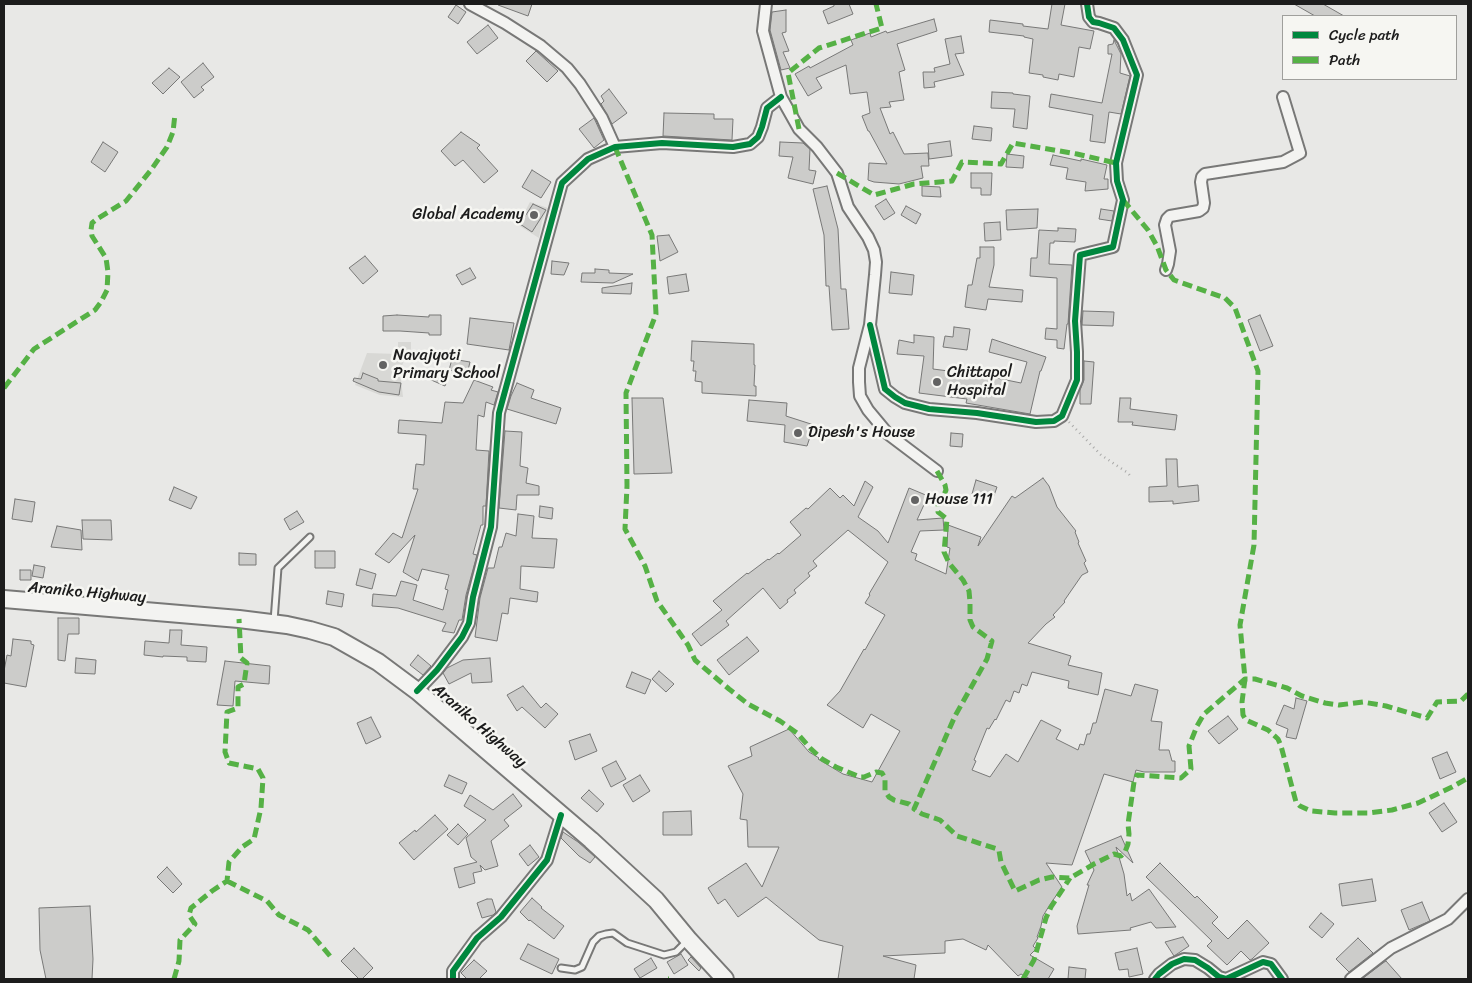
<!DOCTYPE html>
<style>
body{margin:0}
#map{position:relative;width:1472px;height:983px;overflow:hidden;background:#e8e8e6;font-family:Sriracha,sans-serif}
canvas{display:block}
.frame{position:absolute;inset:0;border:5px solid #1c1c1c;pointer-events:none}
.legend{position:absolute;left:1282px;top:15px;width:175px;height:65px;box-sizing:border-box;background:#f6f6f2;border:1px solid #9f9f9c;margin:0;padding:6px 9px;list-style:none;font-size:15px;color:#1c1c1c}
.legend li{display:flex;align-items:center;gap:10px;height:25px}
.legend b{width:25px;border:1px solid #9f9f9c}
</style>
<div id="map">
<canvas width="1472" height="983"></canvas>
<div class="frame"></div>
<ul class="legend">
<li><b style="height:6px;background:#00873e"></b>Cycle path</li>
<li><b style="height:6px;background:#55b145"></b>Path</li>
</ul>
</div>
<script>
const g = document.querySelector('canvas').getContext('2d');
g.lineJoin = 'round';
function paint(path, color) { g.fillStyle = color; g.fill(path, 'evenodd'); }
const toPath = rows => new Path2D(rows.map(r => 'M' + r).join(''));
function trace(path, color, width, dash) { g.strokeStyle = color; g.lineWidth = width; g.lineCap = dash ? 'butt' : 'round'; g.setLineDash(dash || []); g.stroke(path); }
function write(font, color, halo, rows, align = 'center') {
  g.font = font + ' Sriracha,sans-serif'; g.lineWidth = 5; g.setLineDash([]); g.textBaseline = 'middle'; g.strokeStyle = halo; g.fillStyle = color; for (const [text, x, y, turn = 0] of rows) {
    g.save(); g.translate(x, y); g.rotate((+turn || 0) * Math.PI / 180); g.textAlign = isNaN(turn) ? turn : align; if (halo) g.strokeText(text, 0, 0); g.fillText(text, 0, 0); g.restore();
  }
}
paint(toPath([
 [530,202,548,208,542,221,539,238,518,225],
 [398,342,411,342,411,358,405,358,400,371,403,397,380,395,355,385,367,353,398,354]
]), '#d8d8d5');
const building = toPath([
 [498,4,532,4,528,16,498,5,498,4],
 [834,4,849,4,853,14,828,24,823,11,834,6,834,4],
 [1052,4,1065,4,1061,25,1094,31,1090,49,1079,47,1074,77,1059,74,1058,80,1043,77,1043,75,1029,73,1033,39,1024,37,1024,36,989,32,990,20,1023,24,1023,26,1048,29,1052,4],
 [1294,4,1323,4,1344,16,1315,16,1294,4],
 [456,5,466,12,458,24,448,17,456,5],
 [786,10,786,32,782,33,789,51,783,52,790,68,781,70,770,30,772,12,786,10],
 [934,19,937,31,897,44,905,70,899,72,904,100,889,102,891,107,880,108,890,134,893,132,904,154,928,153,929,166,921,166,923,178,899,184,874,182,868,180,869,163,887,164,869,131,868,131,862,116,870,113,867,92,850,94,846,65,816,78,822,88,808,96,795,74,809,66,810,68,853,45,851,40,870,33,871,37,886,31,887,33,934,19],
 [488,25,498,38,477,54,467,42,488,25],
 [961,36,964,53,955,54,964,75,934,82,935,87,924,88,923,72,935,72,934,68,950,64,945,39,961,36],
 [1114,40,1121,54,1120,73,1130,76,1121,114,1109,112,1105,143,1090,141,1093,115,1049,107,1051,94,1102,103,1112,54,1108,54,1108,45,1113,44,1114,40],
 [536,51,558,71,547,82,526,61,536,51],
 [203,63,214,77,201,87,204,90,194,98,181,82,203,63],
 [169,68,180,77,163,94,152,83,169,68],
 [609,89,627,113,612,124,601,104,604,101,601,96,609,89],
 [992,92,1013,93,1013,94,1030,96,1027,129,1013,127,1015,109,991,108,992,92],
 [664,113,714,114,714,119,733,119,732,140,663,136,664,113],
 [594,118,604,140,594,148,579,129,594,118],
 [974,126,992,128,991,141,972,139,974,126],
 [461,132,480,145,477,148,498,171,484,183,463,160,455,166,441,151,461,132],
 [950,141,952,156,929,159,928,144,950,141],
 [103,142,118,152,105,172,91,162,103,142],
 [780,142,803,143,810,149,809,170,816,171,813,184,788,178,793,157,779,156,780,142],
 [1007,154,1024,156,1023,168,1006,167,1007,154],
 [1053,155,1081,161,1081,159,1107,165,1104,179,1108,179,1108,189,1085,191,1086,182,1066,179,1068,168,1050,165,1053,155],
 [532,170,551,182,541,198,522,187,532,170],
 [971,173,992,173,991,195,981,195,981,188,971,188,971,173],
 [827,186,838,229,841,289,846,289,849,329,832,330,829,286,826,286,824,235,813,189,827,186],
 [922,186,940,187,941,197,922,196,922,186],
 [886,199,895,213,884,220,875,206,886,199],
 [533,204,546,210,532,232,520,224,533,204],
 [906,206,921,214,916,224,901,215,906,206],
 [1038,209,1037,228,1007,230,1006,210,1038,209],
 [1101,209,1114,211,1112,221,1099,219,1101,209],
 [1000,222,1001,240,985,241,984,223,1000,222],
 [1058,228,1076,229,1075,242,1054,241,1054,243,1050,243,1049,264,1072,265,1068,324,1067,324,1064,349,1057,348,1057,340,1045,339,1046,328,1057,329,1057,278,1030,276,1031,258,1037,258,1039,230,1058,231,1058,228],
 [669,235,678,252,660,261,657,236,669,235],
 [980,247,994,247,994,265,989,287,1023,290,1022,302,988,299,986,310,965,307,968,285,972,285,977,258,980,258,980,247],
 [365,256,378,271,363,284,349,268,365,256],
 [552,261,569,263,564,275,551,274,552,261],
 [470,268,476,278,462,285,456,275,470,268],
 [595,269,609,270,609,273,633,274,613,283,581,282,582,273,595,273,595,269],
 [891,272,914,275,912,295,889,293,891,272],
 [686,274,689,291,669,294,667,277,686,274],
 [632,283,631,294,602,293,602,288,632,283],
 [1083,311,1114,312,1113,326,1082,325,1083,311],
 [397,315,429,317,429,315,441,315,441,335,429,335,429,333,400,331,383,331,383,316,397,315],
 [1260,315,1273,346,1260,351,1248,320,1260,315],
 [470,318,514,323,509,350,467,344,470,318],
 [954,327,970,329,967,350,943,347,945,336,953,337,954,327],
 [914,335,934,337,933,369,972,374,972,373,1021,383,1027,362,989,352,992,339,1046,357,1041,371,1040,371,1030,414,966,403,967,399,919,393,924,356,897,354,899,340,914,343,914,335],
 [692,341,754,344,754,365,755,365,754,386,756,386,756,396,702,393,702,382,695,381,696,371,693,371,694,361,691,361,692,341],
 [452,359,470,362,467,374,449,370,452,359],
 [1084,361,1094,362,1091,404,1080,404,1080,390,1084,380,1084,361],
 [433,369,449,376,445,386,429,379,433,369],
 [363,373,378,379,378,381,401,383,399,395,379,392,353,381,354,378,361,379,363,373],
 [474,380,493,387,491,390,498,392,494,405,486,402,484,417,478,415,476,450,489,451,486,506,483,506,483,525,481,525,473,554,477,555,466,595,462,620,459,620,454,633,442,631,446,623,398,608,372,606,373,594,396,596,401,581,417,585,413,600,443,610,448,590,445,589,449,575,422,569,418,581,403,572,415,535,389,563,375,554,393,533,402,538,418,489,413,489,416,464,424,465,426,435,398,433,399,420,442,423,445,402,463,403,474,380],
 [517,383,534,390,531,398,561,408,556,424,507,409,511,396,517,383],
 [632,398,663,398,672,473,634,474,632,398],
 [1120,398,1131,398,1130,409,1177,415,1175,430,1132,425,1133,422,1118,422,1120,398],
 [749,400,787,403,786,416,814,425,807,446,784,442,785,425,747,421,749,400],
 [505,431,522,432,520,466,528,468,526,483,539,486,539,495,517,495,516,510,499,508,505,431],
 [951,433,963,434,962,447,950,446,951,433],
 [1166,459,1177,459,1178,487,1198,485,1199,501,1173,504,1173,501,1149,502,1149,487,1167,486,1166,459],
 [1043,478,1049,486,1057,507,1076,531,1075,532,1079,542,1078,543,1086,561,1084,563,1088,572,1082,575,1064,601,1065,602,1053,615,1055,617,1046,624,1028,643,1071,656,1068,665,1102,673,1098,695,1068,688,1069,681,1032,672,1027,686,1022,684,1019,693,1014,691,1010,702,1006,700,996,720,995,719,989,729,987,728,974,760,976,761,972,770,990,777,1006,754,1018,762,1041,720,1061,730,1056,739,1078,750,1080,744,1084,745,1087,734,1090,734,1093,723,1096,723,1105,689,1131,696,1135,684,1158,690,1151,721,1162,722,1159,750,1169,750,1172,761,1175,761,1175,772,1144,772,1136,770,1133,782,1104,774,1072,865,1046,863,1062,887,1049,906,1043,916,1041,926,1037,937,1038,938,1033,946,1036,949,1030,955,1054,969,1048,979,1030,979,1021,974,1018,976,988,945,986,950,963,939,945,941,945,953,883,956,916,965,914,979,838,979,843,946,819,940,766,897,738,917,725,899,718,904,708,888,746,863,762,887,779,847,748,847,747,820,740,819,743,794,728,766,752,756,750,747,789,729,809,752,819,758,818,759,843,774,872,782,900,731,871,714,863,728,827,705,840,691,864,649,865,650,870,641,885,615,865,603,870,595,869,594,888,562,848,530,813,561,817,566,808,573,810,576,794,590,796,593,787,600,788,602,780,609,763,588,726,621,729,625,701,646,692,634,722,610,713,601,747,573,748,574,768,559,769,560,778,553,779,554,801,535,790,522,806,508,808,509,830,488,840,498,843,495,854,506,865,481,873,487,858,517,878,531,888,543,909,488,928,496,917,520,943,518,944,530,920,531,911,552,917,554,915,560,946,574,950,548,947,547,948,525,981,537,978,546,1012,496,1015,498,1043,478],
 [976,480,997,487,992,501,972,494,976,480],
 [174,487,197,497,191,509,169,500,174,487],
 [15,499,35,502,32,522,12,519,15,499],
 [540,506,553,508,552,519,539,517,540,506],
 [297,511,304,522,290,530,284,519,297,511],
 [518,514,534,516,532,538,557,539,554,568,521,566,520,589,538,592,537,602,510,598,508,614,502,613,497,641,475,637,480,598,488,568,494,568,499,547,502,547,506,533,516,536,518,514],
 [82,520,111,520,112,540,83,539,82,520],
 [57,526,81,530,82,550,51,547,57,526],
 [315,551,335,551,335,568,315,568,315,551],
 [239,553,256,554,256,565,239,565,239,553],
 [34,565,45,567,43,578,32,576,34,565],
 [360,569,376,574,372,589,356,585,360,569],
 [20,570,31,570,31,580,20,580,20,570],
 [328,591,344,594,342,607,326,604,328,591],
 [58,618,79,618,79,634,68,634,65,661,58,660,58,618],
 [170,630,182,630,181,645,207,647,206,662,187,661,187,657,163,656,163,657,144,655,145,641,169,643,170,630],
 [747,637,759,651,729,675,717,660,747,637],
 [13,639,31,641,31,644,34,645,26,687,4,683,4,671,7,655,11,656,13,639],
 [418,655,431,666,423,675,410,665,418,655],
 [76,658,96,660,95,674,75,673,76,658],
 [490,658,492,682,472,683,471,673,449,684,443,673,447,668,463,660,490,658],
 [225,661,270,666,269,684,235,681,233,706,217,705,225,661],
 [659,671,674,684,666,692,652,679,659,671],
 [632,672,651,680,645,694,626,687,632,672],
 [523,686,541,708,546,703,558,714,545,728,522,707,517,711,507,695,523,686],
 [1296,698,1307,701,1296,739,1286,737,1288,729,1276,724,1284,705,1294,709,1296,698],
 [1228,716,1238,729,1219,744,1208,731,1228,716],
 [371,717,381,737,366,744,357,723,371,717],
 [590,734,597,751,575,760,569,741,590,734],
 [1447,752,1456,772,1440,779,1432,758,1447,752],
 [616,761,626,779,611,787,602,768,616,761],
 [449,775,467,783,462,794,444,786,449,775],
 [640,775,650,791,633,802,623,785,640,775],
 [589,790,604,804,597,812,581,798,589,790],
 [513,794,522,806,504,820,509,826,491,841,498,866,485,870,480,865,482,871,473,873,475,883,459,888,454,868,477,862,471,857,466,838,486,820,464,806,470,795,493,810,513,794],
 [1444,803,1457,822,1442,832,1429,813,1444,803],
 [691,811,692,835,663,835,663,812,691,811],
 [435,815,448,829,414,860,399,843,415,830,416,832,435,815],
 [458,824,468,834,458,845,447,835,458,824],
 [563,832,578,842,595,857,590,863,579,856,561,838,563,832],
 [1121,836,1133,863,1116,847,1124,874,1127,896,1130,893,1132,901,1149,889,1176,927,1156,928,1151,922,1130,928,1131,930,1078,934,1077,926,1089,885,1087,885,1094,870,1085,851,1121,836],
 [530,845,539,857,528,866,519,854,530,845],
 [1160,863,1195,898,1197,896,1218,917,1212,923,1228,939,1247,920,1269,943,1252,959,1250,960,1241,951,1227,965,1207,946,1212,941,1146,877,1160,863],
 [167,867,182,884,173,893,157,877,167,867],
 [1372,879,1376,901,1342,906,1339,884,1372,879],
 [532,898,542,907,541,908,564,926,554,939,530,920,529,921,520,912,532,898],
 [487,899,492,899,496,912,493,915,482,918,477,903,487,899],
 [1422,902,1430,921,1409,930,1401,910,1422,902],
 [90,906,93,959,92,979,46,979,40,950,39,908,90,906],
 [1321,913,1334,924,1322,938,1309,927,1321,913],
 [1183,937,1189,946,1174,956,1165,942,1183,937],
 [1358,938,1373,953,1349,972,1336,959,1358,938],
 [528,944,559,959,552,974,520,959,528,944],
 [354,948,373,968,362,979,359,979,341,961,354,948],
 [1137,948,1143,974,1129,977,1128,969,1119,970,1115,953,1137,948],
 [681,954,688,965,674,974,667,962,681,954],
 [691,957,701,968,699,971,688,960,691,957],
 [651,958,657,968,640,978,634,969,651,958],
 [474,960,487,971,479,979,467,979,461,973,474,960],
 [1386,961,1402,979,1362,979,1383,963,1386,961],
 [1069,967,1086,969,1085,979,1068,979,1069,967]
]);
paint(building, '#ccccca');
trace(building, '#787877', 1);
const service = toPath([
 [274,621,278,568,310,537],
 [561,968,575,970,582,967,593,942,599,936,606,934,613,933,627,943,664,955,676,952,686,942]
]);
const minor = toPath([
 [470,4,505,23,541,46,567,68,580,84,602,118,615,147],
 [766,4,763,31,781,97,799,129,817,147,837,173,848,207,868,237,874,250,876,262,875,275,870,325,859,368,859,382,860,396,868,410,888,434,937,471],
 [1166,270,1168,264,1170,251,1165,225,1167,219,1170,216,1199,211,1203,208,1204,203,1201,182,1202,177,1205,174,1283,162,1300,153,1283,97],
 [870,325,885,389,895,397,905,403,929,409,977,413,1036,422,1054,421,1062,416,1077,380,1077,352,1075,321,1080,255,1113,247,1123,200,1117,181,1116,163,1137,75,1123,40,1114,28,1099,23,1093,22,1089,17,1087,4],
 [417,691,437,670,462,637,469,623,473,597,491,527,499,413,562,183,588,159,615,147,662,143,733,147,750,144,758,137,762,127,767,108,781,97],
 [453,979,453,971,477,938,501,917,547,860,561,815],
 [1155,979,1159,974,1172,964,1184,959,1195,960,1208,968,1219,977,1226,979,1263,962,1271,964,1282,979],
 [1351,979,1391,948,1448,919,1468,899]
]);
const trunk = toPath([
 [4,599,239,619,287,625,310,630,334,637,378,662,417,691,591,840,656,900,689,940,725,979]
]);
trace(service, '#787877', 9);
trace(minor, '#787877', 14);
trace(trunk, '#787877', 20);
trace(toPath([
 [1069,422,1101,455,1128,473,1131,477]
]), '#a9a9a8', 2.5, [1, 4]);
trace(service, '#f3f3f1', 5);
trace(minor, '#f3f3f1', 10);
trace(trunk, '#f3f3f1', 16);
trace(toPath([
 [799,129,788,73,819,48,882,28,876,4],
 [615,147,652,235,656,314,626,393,627,486,625,529,645,566,657,601,688,645,695,660,729,689,748,704,780,721,797,733,810,748,822,759,836,767,860,777,864,777,876,772,882,773,885,778,885,791,889,797,894,800,909,804,914,809],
 [837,173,874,195,914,184,952,181,962,162,1001,164,1013,143,1077,154,1116,163],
 [1123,200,1148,230,1157,246,1166,270,1174,280,1225,298,1235,308,1258,371,1254,545,1240,625,1245,679,1242,702,1243,715,1246,720,1268,730,1278,739,1281,746,1296,802,1300,806,1311,811,1335,813,1368,813,1392,810,1418,803,1452,787,1468,778],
 [4,388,34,349,95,310,101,302,107,290,108,272,106,258,92,236,91,230,92,223,97,219,126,201,151,170,167,147,173,132,175,114],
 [937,471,945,485,946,490,944,495,938,502,938,512,947,519,944,552,949,563,963,580,969,591,970,602,970,620,973,627,992,641,987,659,955,716,914,809,922,814,940,820,957,836,997,849,999,851,1001,862,1015,891,1039,880,1052,877,1070,878,1094,864,1114,854,1121,856,1125,852,1128,844,1129,834,1128,824,1134,782,1137,775,1181,778,1191,769,1189,746,1197,726,1204,714,1245,679,1255,679,1287,688,1302,696,1325,703,1339,705,1363,702,1386,706,1427,718,1437,702,1461,701,1468,694],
 [227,881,267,901,279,915,308,930,330,956],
 [174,979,179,961,180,940,195,924,189,915,191,908,212,891,227,881,229,862,242,847,254,839,261,808,263,778,258,769,229,763,225,752,227,712,238,708,238,687,244,684,247,663,241,658,239,619],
 [668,979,669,979],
 [1023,979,1034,960,1046,918,1051,907,1070,878]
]), '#55b145', 5, [10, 5]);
trace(toPath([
 [870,325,885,389,895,397,905,403,929,409,977,413,1036,422,1054,421,1062,416,1077,380,1077,352,1075,321,1080,255,1113,247,1123,200,1117,181,1116,163,1137,75,1123,40,1114,28,1099,23,1093,22,1089,17,1087,4],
 [417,691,437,670,462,637,469,623,473,597,491,527,499,413,562,183,588,159,615,147,662,143,733,147,750,144,758,137,762,127,767,108,781,97],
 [453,979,453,971,477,938,501,917,547,860,561,815],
 [1155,979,1159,974,1172,964,1184,959,1195,960,1208,968,1219,977,1226,979,1263,962,1271,964,1282,979]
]), '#00873e', 6);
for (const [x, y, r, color] of [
 [534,215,5,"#636363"],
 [383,365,5,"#636363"],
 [937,382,5,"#636363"],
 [798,433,5,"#636363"],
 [915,500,5,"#636363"]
]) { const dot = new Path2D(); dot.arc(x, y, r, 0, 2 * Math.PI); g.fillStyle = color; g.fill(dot); trace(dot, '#f6f6f2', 2); }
write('16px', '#1c1c1c', '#f6f6f2', [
 ["Global Academy",524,215,"right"],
 ["Navajyoti",393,356],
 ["Primary School",393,374],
 ["Chittapol",947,373],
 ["Hospital",947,391],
 ["Dipesh's House",808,433],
 ["House 111",925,500]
], 'left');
write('16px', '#1c1c1c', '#f6f6f2', [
 ["Araniko Highway",87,593,5],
 ["Araniko Highway",479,726,41]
]);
</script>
